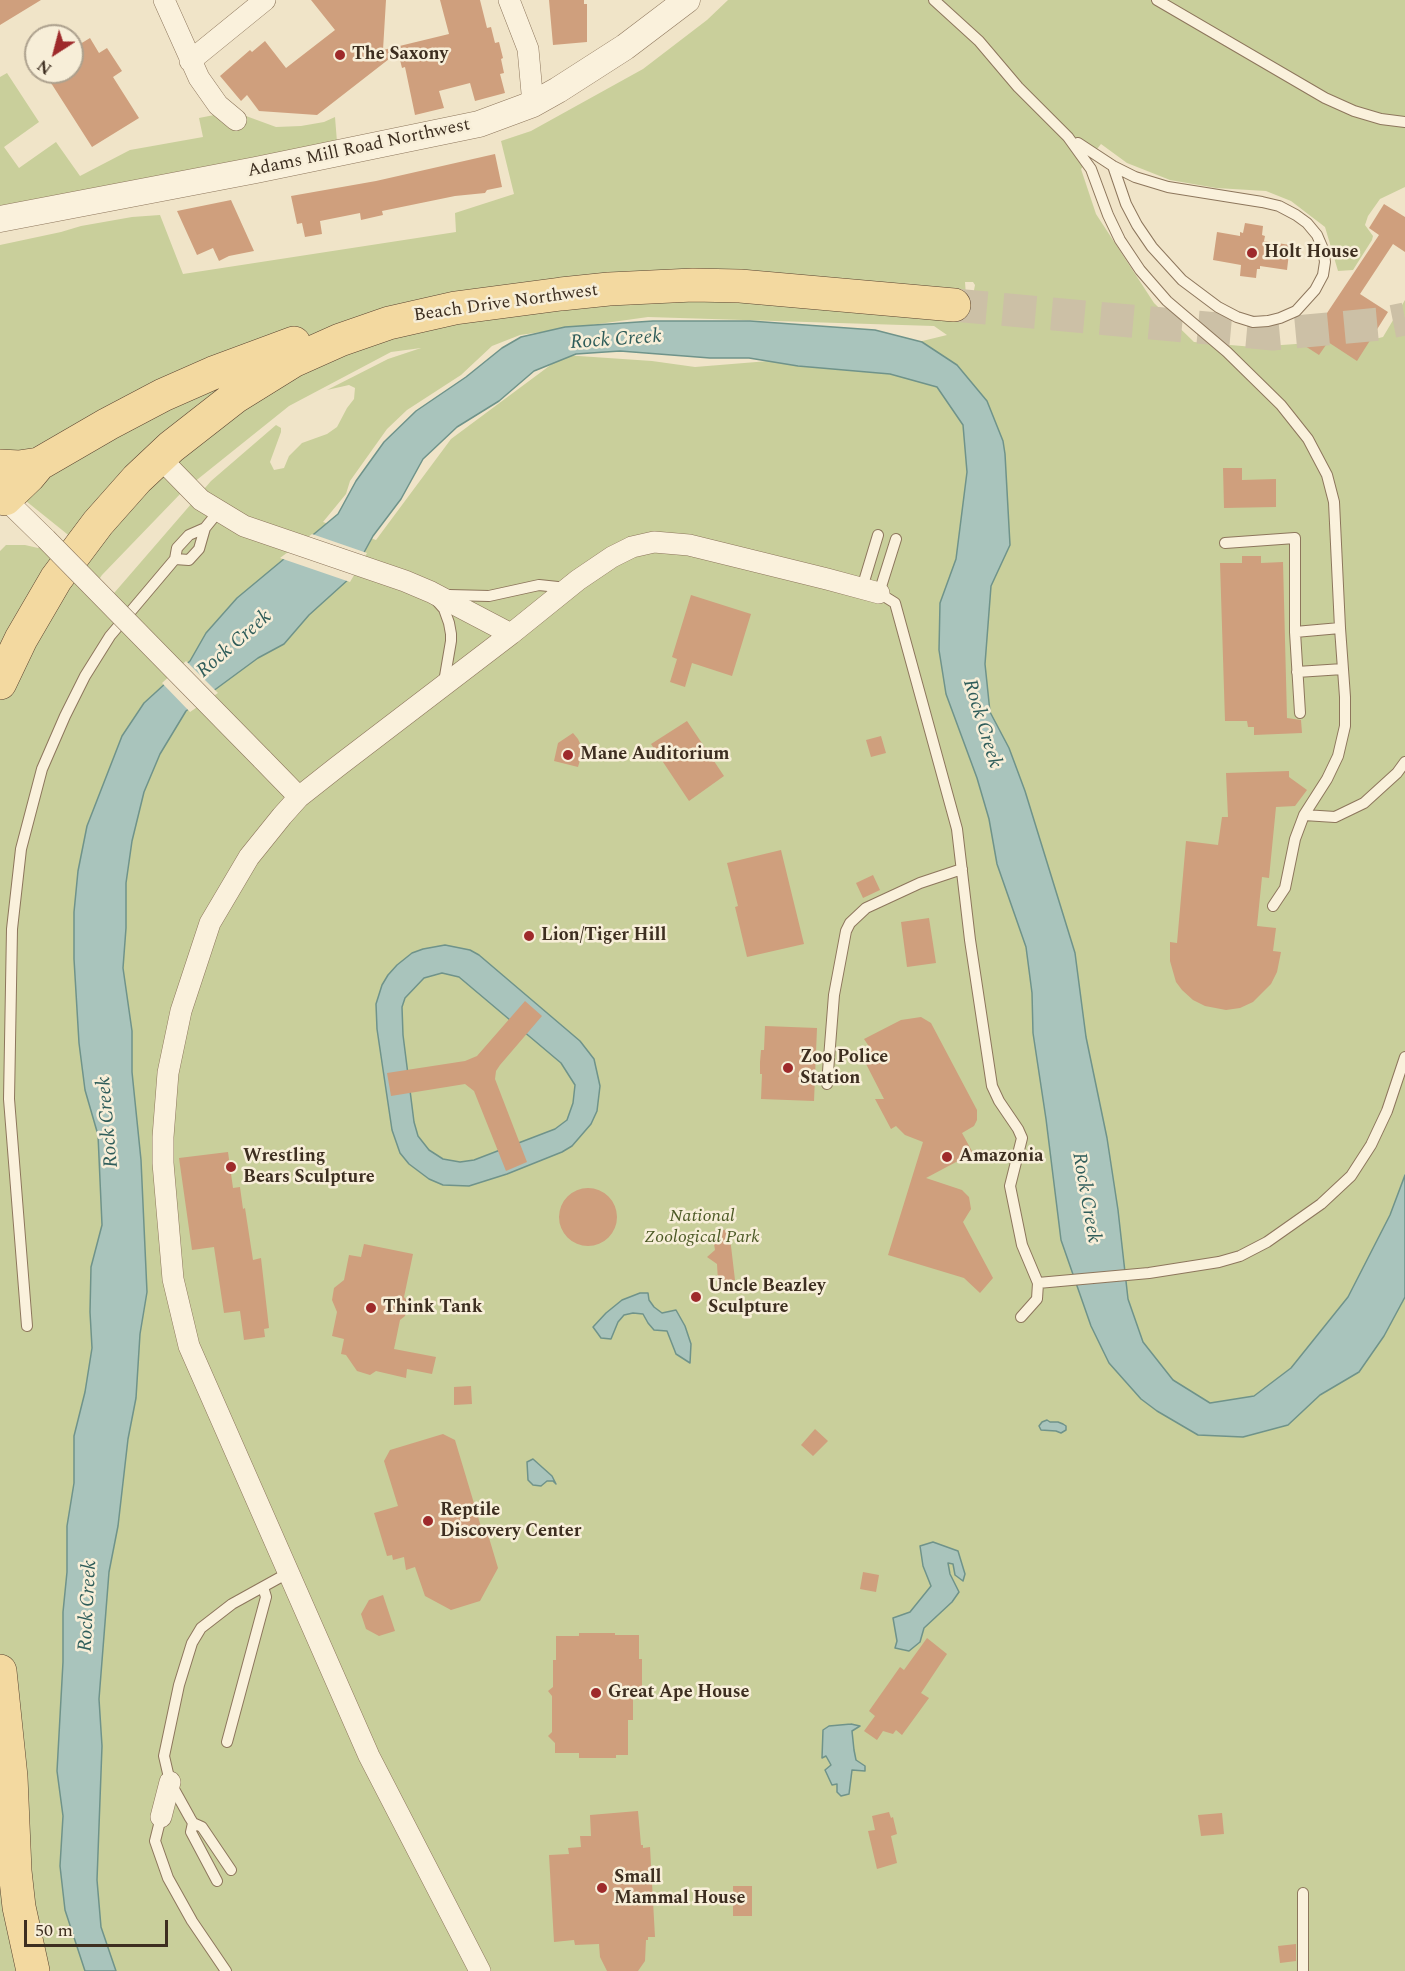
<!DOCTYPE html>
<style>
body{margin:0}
#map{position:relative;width:1405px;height:1971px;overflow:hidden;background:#f0e4c8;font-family:Spectral,serif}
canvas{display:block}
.north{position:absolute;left:24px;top:24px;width:60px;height:60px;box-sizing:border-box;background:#f7eed8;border:2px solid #ada18e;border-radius:50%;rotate:216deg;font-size:16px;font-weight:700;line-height:24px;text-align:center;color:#3d2e20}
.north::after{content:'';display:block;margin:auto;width:21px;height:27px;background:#9e2a2b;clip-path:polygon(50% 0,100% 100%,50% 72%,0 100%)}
.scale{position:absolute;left:24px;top:1920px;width:144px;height:27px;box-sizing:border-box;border:3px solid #3d2e20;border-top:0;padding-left:8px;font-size:18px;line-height:21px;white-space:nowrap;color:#3d2e20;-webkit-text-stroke:4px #f7eed8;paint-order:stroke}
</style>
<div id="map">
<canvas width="1405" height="1971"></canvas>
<div class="north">N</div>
<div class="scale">50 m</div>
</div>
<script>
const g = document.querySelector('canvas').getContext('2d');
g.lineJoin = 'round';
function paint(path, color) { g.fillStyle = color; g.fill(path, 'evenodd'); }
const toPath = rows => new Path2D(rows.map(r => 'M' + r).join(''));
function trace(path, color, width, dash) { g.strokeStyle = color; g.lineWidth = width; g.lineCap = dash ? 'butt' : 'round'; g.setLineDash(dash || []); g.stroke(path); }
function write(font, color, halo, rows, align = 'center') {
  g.font = font + ' Spectral,serif'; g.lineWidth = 5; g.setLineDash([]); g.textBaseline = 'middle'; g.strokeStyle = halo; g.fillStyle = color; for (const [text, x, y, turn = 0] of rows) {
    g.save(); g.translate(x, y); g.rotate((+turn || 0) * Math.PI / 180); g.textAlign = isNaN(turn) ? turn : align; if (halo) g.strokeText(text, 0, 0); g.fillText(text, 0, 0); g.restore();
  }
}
paint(toPath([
 [728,0,1405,0,1405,187,1380,199,1368,216,1365,225,1373,236,1372,240,1353,270,1338,271,1325,227,1291,201,1266,191,1216,188,1170,180,1127,163,1101,144,1081,169,1096,214,1154,303,1194,342,1254,347,1379,338,1383,337,1405,300,1405,1971,0,1971,0,551,6,545,25,545,38,548,72,538,21,497,0,451,0,245,61,232,81,226,132,217,160,215,183,274,456,232,455,213,514,194,501,141,531,131,643,69,707,20],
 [965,282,973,282,975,285,968,322],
 [648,317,934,326,947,335,910,344,830,356,695,367,652,361,564,355,451,439,376,540,323,522,346,494,350,481,387,429,407,410,461,375,492,346,520,335],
 [421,348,388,359,327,390,349,385,355,388,354,399,347,408,337,427,327,434,302,443,289,456,284,468,274,470,270,462,281,432,281,428,276,425,211,481,102,607,88,595,102,575,183,491,289,406,391,352],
 [7,73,39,122,4,147,19,168,56,142,80,176,130,150,203,137,199,118,214,115,232,129,246,116,276,127,301,126,324,122,335,117,337,142,0,207,0,77]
]), '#c9cf9b');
const water = toPath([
 [653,321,750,321,875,330,922,342,957,365,987,401,1003,441,1005,454,1010,545,991,586,985,664,990,712,1009,748,1025,791,1075,953,1086,1037,1107,1138,1118,1210,1128,1299,1143,1342,1173,1380,1210,1403,1254,1396,1291,1368,1348,1297,1390,1215,1405,1175,1405,1297,1384,1336,1359,1372,1320,1395,1288,1425,1243,1437,1198,1435,1157,1411,1141,1399,1109,1363,1091,1326,1061,1240,1046,1119,1033,1033,1032,993,1026,947,997,864,989,819,977,778,946,694,939,650,940,603,956,559,967,472,963,425,937,387,890,374,798,366,749,358,710,358,620,351,576,354,534,371,499,401,457,427,423,459,401,499,373,536,350,578,309,615,284,644,258,658,186,711,160,754,144,792,132,841,126,883,126,928,123,968,132,1031,132,1072,141,1160,147,1292,140,1334,136,1398,128,1439,118,1526,109,1572,99,1699,102,1746,97,1880,101,1927,116,1971,85,1971,65,1910,60,1866,63,1816,57,1771,63,1662,63,1612,67,1572,67,1526,74,1483,74,1436,85,1392,92,1348,90,1312,91,1267,102,1225,98,1135,85,1090,79,1043,74,959,74,912,78,871,87,826,122,736,144,703,190,661,206,633,237,598,338,514,356,481,384,442,416,411,466,377,502,348,521,337,565,327,653,321],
 [445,945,470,950,479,955,580,1041,594,1059,600,1086,597,1111,591,1124,572,1146,562,1152,507,1174,469,1186,443,1185,429,1179,409,1164,400,1153,392,1130,377,1029,376,1004,382,985,388,975,397,965,412,953,423,949,445,945],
 [442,973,459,977,561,1063,575,1085,573,1103,567,1120,555,1129,474,1160,460,1162,443,1159,429,1150,418,1136,414,1122,403,1035,402,1007,405,998,424,978,442,973],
 [640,1293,648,1293,649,1300,654,1307,662,1313,676,1310,685,1326,691,1344,690,1363,676,1354,667,1331,654,1330,648,1323,643,1314,633,1313,624,1315,618,1322,611,1339,601,1338,593,1327,606,1313,622,1300,640,1293],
 [1047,1420,1050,1422,1058,1422,1063,1424,1066,1426,1066,1430,1061,1433,1056,1431,1041,1430,1039,1426,1042,1422,1047,1420],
 [533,1459,552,1476,556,1484,553,1481,547,1481,541,1486,533,1485,528,1480,527,1462,533,1459],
 [933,1542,958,1551,965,1574,963,1581,955,1575,953,1564,948,1563,950,1574,959,1592,952,1602,924,1628,920,1642,909,1651,895,1648,897,1641,893,1618,910,1612,931,1586,923,1566,920,1546,933,1542],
 [851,1724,860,1726,852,1731,854,1750,856,1760,865,1766,865,1771,852,1770,849,1794,841,1796,837,1792,837,1784,832,1785,825,1770,831,1765,826,1756,822,1758,823,1730,829,1726,851,1724]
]);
paint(water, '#a9c4bc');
trace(water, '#6f938a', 1.5);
paint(toPath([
 [312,534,367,553,350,582,280,558],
 [186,661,218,693,190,712,162,683]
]), '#f0e4c8');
paint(toPath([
 [0,0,41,0,0,25],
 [311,0,386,0,383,50,449,34,440,0,480,0,487,28,491,27,495,43,499,42,503,58,501,59,504,73,500,74,505,93,475,101,470,83,439,91,444,108,415,115,405,67,402,68,398,52,317,115,259,111,247,95,241,101,220,76,250,50,252,52,265,41,286,68,335,30],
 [549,0,584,0,584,4,587,4,587,42,553,45],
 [90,38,99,53,107,48,122,71,113,77,139,118,92,147,44,72,72,72,72,49],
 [495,154,502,187,487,190,485,193,455,196,382,211,383,215,361,220,360,213,320,221,322,234,305,237,302,223,297,224,291,196,376,181],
 [231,200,254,251,229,256,219,261,213,248,197,255,177,211],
 [1384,204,1405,217,1405,252,1393,244,1360,294,1388,312,1357,361,1328,342,1319,355,1305,346,1379,235,1369,228],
 [1245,223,1263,226,1262,235,1265,236,1264,241,1290,245,1287,270,1260,266,1260,269,1257,269,1256,278,1240,276,1241,265,1213,260,1217,232,1240,236,1240,232,1243,233],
 [1223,468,1242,468,1242,480,1276,479,1276,507,1224,508],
 [1242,556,1261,556,1261,563,1283,562,1287,718,1301,720,1302,733,1254,735,1254,727,1248,727,1247,721,1225,721,1220,563,1242,563],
 [691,595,751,614,732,676,692,663,685,687,670,682,677,659,672,657],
 [687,721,724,776,689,801,651,744],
 [573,733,578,739,583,750,578,767,554,761,558,743],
 [881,736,886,753,871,757,866,740],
 [1289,771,1289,777,1307,790,1295,806,1276,807,1269,878,1262,877,1257,926,1276,928,1273,951,1281,952,1277,972,1271,984,1253,1002,1240,1008,1226,1010,1205,1006,1193,1000,1182,990,1176,982,1170,961,1170,942,1177,943,1186,841,1218,845,1222,817,1228,817,1226,773],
 [781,850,804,944,747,957,735,907,738,906,727,863],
 [873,875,880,890,863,898,856,883],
 [929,918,936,963,907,967,901,922],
 [525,1001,542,1016,500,1065,496,1071,495,1079,527,1162,506,1171,474,1091,465,1084,391,1096,387,1073,465,1061,477,1056],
 [921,1017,931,1023,977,1110,977,1120,974,1126,962,1133,973,1153,926,1178,962,1190,969,1197,971,1209,963,1222,993,1278,980,1293,964,1278,888,1255,923,1142,905,1135,896,1126,891,1129,875,1099,884,1099,863,1058,868,1045,864,1039,901,1020],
 [765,1026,817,1028,814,1101,761,1099,762,1074,760,1074,760,1062,761,1050,764,1050],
 [228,1152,233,1188,240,1187,243,1209,245,1208,253,1260,261,1258,269,1328,264,1329,265,1337,244,1340,240,1311,224,1313,214,1247,192,1250,179,1158],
 '559 1217a29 29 0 1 1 58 0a29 29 0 1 1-58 0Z',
 [729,1229,735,1280,718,1282,717,1264,707,1257,715,1250,712,1232],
 [364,1244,413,1254,404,1297,408,1302,405,1316,400,1320,394,1349,436,1357,432,1374,407,1369,406,1378,376,1371,370,1375,357,1371,346,1355,341,1354,344,1339,332,1336,337,1312,332,1300,334,1288,344,1280,349,1255,361,1257],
 [471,1386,472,1404,454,1405,454,1387],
 [815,1429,828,1441,813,1456,801,1445],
 [443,1434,455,1440,482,1530,483,1533,487,1531,498,1568,480,1601,451,1610,425,1596,415,1567,406,1570,404,1557,393,1560,392,1555,387,1556,374,1513,398,1506,384,1461,390,1450],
 [863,1572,879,1575,876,1592,860,1589],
 [383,1595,395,1631,379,1636,366,1629,361,1614,369,1600],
 [579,1633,615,1633,615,1635,639,1635,639,1659,642,1659,642,1696,633,1696,633,1720,628,1720,628,1755,616,1755,616,1758,579,1758,579,1753,555,1753,555,1743,548,1736,552,1732,552,1696,548,1691,553,1687,553,1660,556,1660,556,1636,579,1636],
 [927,1638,947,1654,921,1693,929,1698,902,1735,896,1730,893,1734,883,1731,877,1740,864,1731,875,1716,869,1711,900,1667,904,1670],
 [638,1811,641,1845,643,1845,643,1848,650,1847,655,1937,648,1937,648,1940,646,1940,645,1961,638,1971,607,1971,600,1957,599,1944,575,1945,574,1940,554,1942,549,1855,569,1854,568,1848,581,1847,580,1836,591,1836,590,1815],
 [889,1812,891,1818,893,1817,897,1834,891,1836,897,1863,877,1869,868,1831,875,1830,872,1816],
 [1222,1813,1224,1834,1201,1836,1198,1815],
 [733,1886,752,1886,752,1916,733,1916],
 [1296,1944,1296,1961,1280,1963,1278,1946]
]), '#cf9f7d');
trace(toPath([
 [954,305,1273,334,1380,324,1405,319]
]), '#ccc0a6', 33, [33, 16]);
const service = toPath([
 [934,0,979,41,1018,87,1068,137,1091,169,1108,215,1120,240,1140,270,1167,301,1227,352,1281,405,1308,439,1327,475,1334,502,1340,628,1345,697,1345,726,1338,756,1327,779,1304,815,1295,839,1285,888,1273,906],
 [1157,0,1325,98,1354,111,1381,119,1405,122],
 [1078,143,1113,166,1135,177,1168,187,1262,202,1279,206,1296,215,1307,223,1317,235,1323,249,1325,262,1323,275,1315,290,1296,311,1280,318,1268,321,1253,322,1237,317,1218,307,1182,280,1152,247,1137,225,1126,204,1113,166],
 [896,539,879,593,895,603,957,829,970,940,992,1086,999,1101,1018,1129,1022,1138,1010,1186,1022,1245,1038,1283,1149,1273,1219,1262,1240,1256,1267,1242,1321,1204,1351,1176,1371,1145,1387,1111,1405,1057],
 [1225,543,1295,538,1295,632,1340,628],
 [175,559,189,560,199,549,205,528,218,512],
 [862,588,878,535],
 [449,595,489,596,539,585,567,588],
 [436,600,444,609,449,623,451,634,451,641,444,682],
 [1295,632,1300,713],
 [1297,672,1343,669],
 [1304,815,1335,817,1364,803,1397,773,1405,762],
 [827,1084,834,995,846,931,850,923,866,908,920,883,962,869],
 [1021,1317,1037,1299,1038,1283],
 [27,1326,9,1099,12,929,21,849,42,769,65,716,85,676,110,636,175,559,177,548,189,535,205,528],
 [227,1742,266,1597,263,1587],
 [161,1817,155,1841,168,1878,192,1921,226,1971],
 [193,1823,191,1832,217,1881],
 [231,1870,202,1827,193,1823,190,1818,170,1782,164,1756,179,1685,192,1643,201,1628,232,1604,288,1573],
 [1303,1893,1303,1971]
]);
const minor = toPath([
 [164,0,199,78,218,105,236,120],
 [509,0,528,49,533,104],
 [190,61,265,0],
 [160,458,201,500,244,526,405,581,431,592,511,634],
 [5,499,46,539],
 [262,759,299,797],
 [161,1817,170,1782],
 [480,1971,369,1756,189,1346,173,1279,163,1163,163,1137,168,1073,181,1011,210,923,249,857,282,816,299,797,337,767,511,634,578,580,612,557,632,547,654,542,689,545,827,579,879,593]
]);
const tertiary = toPath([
 [0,219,256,170,479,124,533,104,558,90,625,47,687,0]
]);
const primary = toPath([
 [0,466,19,467,39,464,108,424,163,395,213,373,294,343],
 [5,499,29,476,39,464],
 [0,683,21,639,56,579,98,523,137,479,171,447,235,397,293,361,340,340,389,323,455,308,561,294,609,289,693,285,740,286,954,305],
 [0,1671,11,1777,15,1871,19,1907,33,1971]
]);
trace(service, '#8d765c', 12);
trace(minor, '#8d765c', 22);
trace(tertiary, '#8d765c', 27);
trace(primary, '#5b4430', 34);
trace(service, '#faf1dc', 10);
trace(minor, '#faf1dc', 21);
trace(tertiary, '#faf1dc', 26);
trace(primary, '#f3d9a0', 33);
const minorBridge = toPath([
 [46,539,262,759]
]);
trace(minorBridge, '#8d765c', 22, []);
trace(minorBridge, '#faf1dc', 21);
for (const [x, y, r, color] of [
 [340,55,6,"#9e2a2b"],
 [1252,253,6,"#9e2a2b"],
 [568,755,6,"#9e2a2b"],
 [529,936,6,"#9e2a2b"],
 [788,1068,6,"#9e2a2b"],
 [947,1157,6,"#9e2a2b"],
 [231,1167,6,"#9e2a2b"],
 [696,1297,6,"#9e2a2b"],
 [371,1308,6,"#9e2a2b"],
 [428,1521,6,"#9e2a2b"],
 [596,1693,6,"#9e2a2b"],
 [602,1888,6,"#9e2a2b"]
]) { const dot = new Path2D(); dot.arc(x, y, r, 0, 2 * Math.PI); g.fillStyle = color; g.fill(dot); trace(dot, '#f7eed8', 2); }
write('bold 18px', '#3d2e20', '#f7eed8', [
 ["The Saxony",352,55],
 ["Holt House",1264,253],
 ["Mane Auditorium",580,755],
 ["Lion/Tiger Hill",541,936],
 ["Zoo Police",800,1058],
 ["Station",800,1079],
 ["Wrestling",243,1157],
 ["Bears Sculpture",243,1178],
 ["Amazonia",959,1157],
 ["Uncle Beazley",708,1287],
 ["Sculpture",708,1308],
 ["Think Tank",383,1308],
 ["Reptile",440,1511],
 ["Discovery Center",440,1532],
 ["Great Ape House",608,1693],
 ["Small",614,1878],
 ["Mammal House",614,1899]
], 'left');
write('18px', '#3d2e20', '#f7eed8', [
 ["Adams Mill Road Northwest",359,149,-12],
 ["Beach Drive Northwest",506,304,-8]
]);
write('italic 18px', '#4d5a26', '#f7eed8', [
 ["National",702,1217],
 ["Zoological Park",702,1238]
]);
write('italic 20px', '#2f5d5a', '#f7eed8', [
 ["Rock Creek",616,341,-4],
 ["Rock Creek",235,645,-41],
 ["Rock Creek",981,724,73],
 ["Rock Creek",109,1122,-95],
 ["Rock Creek",1085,1198,80],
 ["Rock Creek",89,1606,-87]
]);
</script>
